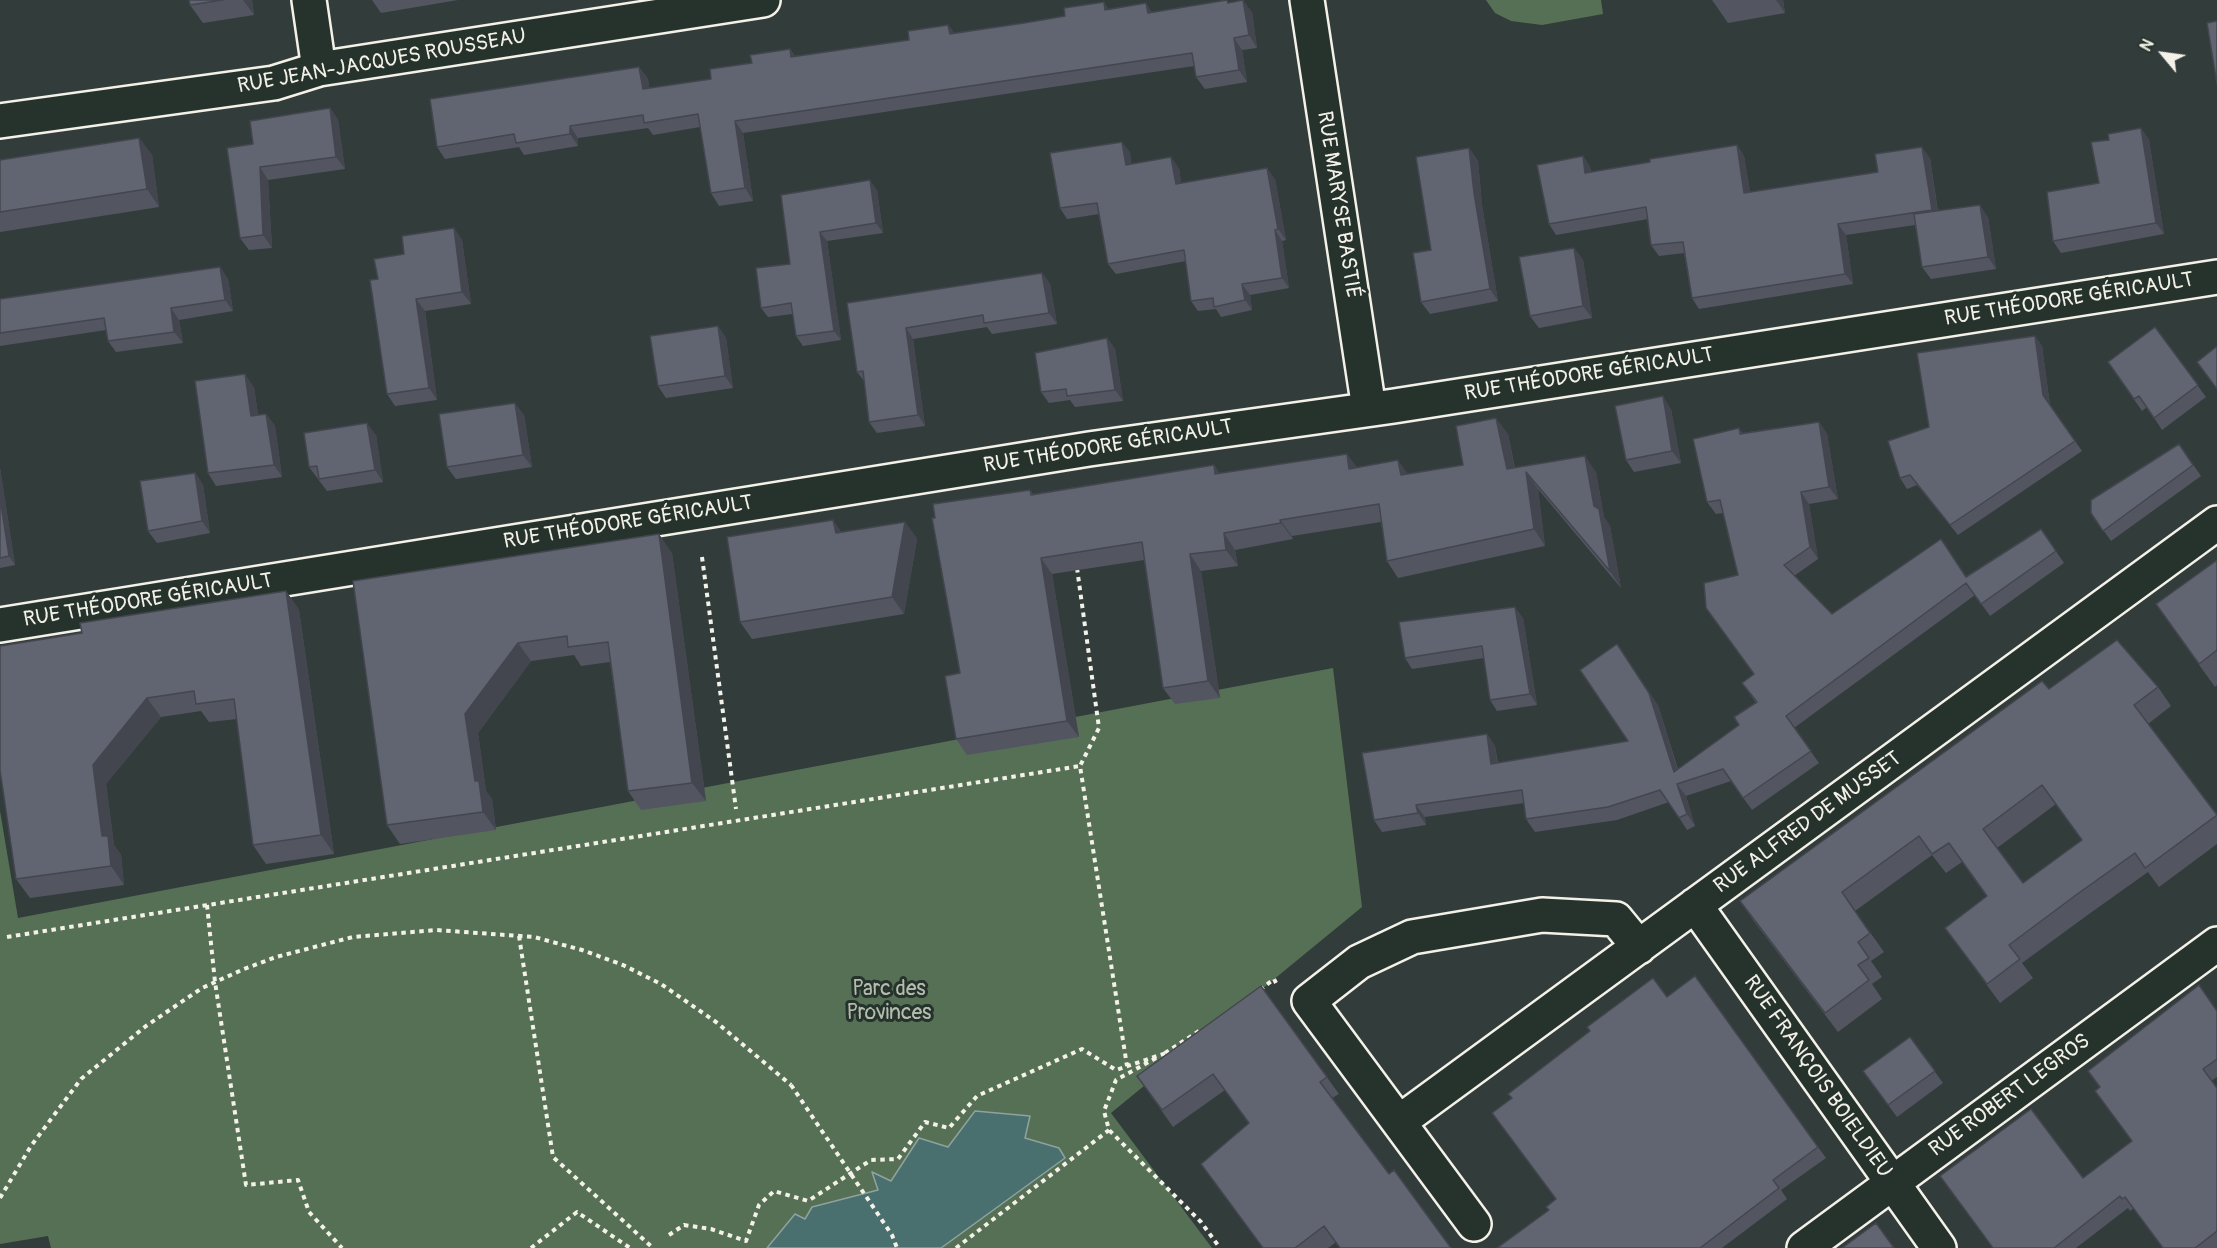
<!DOCTYPE html>
<meta charset="utf-8">
<style>
body{margin:0}
#map{position:relative;width:2217px;height:1248px;overflow:hidden;background:#323d3b;font-family:Pangolin,sans-serif}
canvas{display:block}
.north{position:absolute;left:2133px;top:24px;width:60px;height:60px;-webkit-text-stroke:4px #26332d;paint-order:stroke;rotate:299deg;font-size:16px;font-weight:700;line-height:24px;text-align:center;color:#f4f1e8}
.north::after{content:'';display:block;margin:auto;width:21px;height:27px;background:#f4f1e8;clip-path:polygon(50% 0,100% 100%,50% 72%,0 100%)}
</style>
<div id="map">
<canvas width="2217" height="1248"></canvas>
<div class="north">N</div>
</div>
<script>
const g = document.querySelector('canvas').getContext('2d');
g.lineJoin = 'round';
function paint(path, color) { g.fillStyle = color; g.fill(path, 'evenodd'); }
const toPath = rows => new Path2D(rows.map(r => 'M' + r).join(''));
function trace(path, color, width, dash) { g.strokeStyle = color; g.lineWidth = width; g.lineCap = dash ? 'butt' : 'round'; g.setLineDash(dash || []); g.stroke(path); }
function write(font, color, halo, rows, align = 'center') {
  g.font = font + ' Pangolin,sans-serif'; g.lineWidth = 6; g.setLineDash([]); g.textBaseline = 'middle'; g.strokeStyle = halo; g.fillStyle = color; for (const [text, x, y, turn = 0] of rows) {
    g.save(); g.translate(x, y); g.rotate((+turn || 0) * Math.PI / 180); g.textAlign = isNaN(turn) ? turn : align; if (halo) g.strokeText(text, 0, 0); g.fillText(text, 0, 0); g.restore();
  }
}
paint(toPath([
 [1486,0,1601,0,1603,14,1542,25,1511,21,1495,13],
 [1333,668,1362,907,1111,1113,1212,1248,51,1248,48,1236,0,1244,0,811,18,918]
]), '#567055');
const water = toPath([
 [975,1111,1030,1116,1025,1138,1059,1148,1065,1158,941,1248,767,1248,795,1214,805,1219,812,1207,878,1190,872,1172,891,1181,919,1138,948,1147,975,1111]
]);
paint(water, '#4a6f6f');
trace(water, '#8ea39f', 1.5);
const minor = toPath([
 [309,0,319,69],
 [1307,0,1369,409],
 [0,121,274,83,319,69,763,0],
 [0,625,1089,449,1394,406,2217,277],
 [1695,905,1939,1248],
 [1399,1122,2217,523],
 [1474,1224,1309,1001,1359,962,1412,937,1542,915,1616,919,1639,947],
 [1804,1248,2217,944]
]);
trace(minor, '#f4f1e8', 38);
trace(toPath([
 [702,557,736,809],
 [1077,568,1099,728,1080,766,1127,1066],
 [207,905,215,982,246,1185,298,1180,309,1212,342,1248],
 [519,936,553,1157,653,1248],
 [7,937,1080,766],
 [1260,990,1274,979,1276,983],
 [1165,1053,1199,1031],
 [1156,1058,1116,1080,1104,1111,1109,1130,1201,1222,1220,1248],
 [0,1198,31,1146,81,1079,146,1026,202,988,244,969,276,957,353,937,436,930,534,937,582,950,623,965,661,984,716,1022,791,1085],
 [669,1235,684,1225,711,1229,746,1241,759,1205,774,1191,808,1201,871,1160,898,1159,925,1122,949,1128,977,1096,1082,1049,1116,1070,1166,1053],
 [531,1248,577,1212,630,1248],
 [956,1248,1109,1130]
]), '#f4f1e8', 4, [4.5, 4.5]);
trace(minor, '#26332d', 33);
trace(toPath([
 [791,1085,892,1235,897,1248]
]), '#f4f1e8', 4, [4.5, 4.5]);
paint(toPath([
 [189,0,252,0,254,15,203,23,190,5],
 [372,0,458,0,381,13],
 [1712,0,1783,0,1785,13,1728,23],
 [1229,3,1252,12,1257,48,1242,50,1247,82,1205,89,1196,77,1194,66,743,133,753,201,719,206,711,193,700,127,653,135,648,128,578,138,578,146,524,155,519,147,445,159,437,147,639,67,648,79,649,88,711,79,790,49,795,56,909,40,948,25,954,33,1024,23,1109,9,1152,13],
 [330,108,338,120,345,169,268,180,272,248,249,250,240,238,253,144],
 [2141,128,2149,140,2164,234,2061,253,2053,241],
 [139,138,152,155,159,207,0,232,0,160],
 [1737,145,1744,156,1750,192,1878,172,1930,158,1938,211,1988,217,1996,269,1931,279,1922,267,1915,225,1846,235,1853,284,1699,309,1692,298,1684,253,1659,256,1651,245,1648,219,1556,235,1549,224,1583,156,1590,167,1591,172,1650,162],
 [1469,148,1478,161,1482,205,1498,301,1430,314,1421,302,1431,250],
 [1130,152,1131,164,1179,168,1181,183,1275,179,1286,240,1282,241,1289,288,1250,295,1252,310,1221,317,1216,309,1198,311,1191,301,1186,261,1116,274,1108,264,1099,214,1067,219,1060,208],
 [877,190,883,233,827,241,841,340,803,346,796,336,793,314,768,317,761,308,790,264,781,195],
 [454,228,462,240,471,304,425,311,437,400,395,406,387,394,378,279],
 [1574,248,1583,260,1592,318,1539,328,1530,316],
 [220,267,228,279,233,311,179,320,183,343,116,352,108,341,106,330,0,346,0,299],
 [1042,273,1050,284,1057,324,992,334,987,327,913,339,925,426,877,433,869,422,864,381,857,372,847,303],
 [718,326,726,338,733,388,666,398,658,386],
 [2155,327,2206,397,2162,430,2147,407,2142,411,2108,362],
 [2035,336,2042,346,2050,405,2082,451,1958,535,1917,485,1907,489,1900,478,1929,427],
 [1107,338,1115,349,1123,401,1075,407,1070,400,1049,403,1041,392],
 [254,387,258,415,266,414,275,426,282,477,216,486,208,473],
 [1671,409,1681,463,1634,472,1626,460],
 [524,415,532,467,456,479,447,467],
 [1819,422,1827,434,1838,499,1809,504,1818,559,1794,576,1832,614,1949,551,1966,577,2041,529,2064,563,1990,616,1975,595,1794,728,1819,763,1752,810,1731,781,1686,796,1695,826,1687,830,1669,802,1617,820,1535,832,1526,819,1524,803,1425,817,1426,825,1382,832,1374,820,1487,734,1495,746,1498,763,1628,741,1658,705,1678,769,1739,725,1756,703,1742,683,1754,674,1738,575,1723,513,1716,514,1707,502,1739,428,1742,433],
 [1508,434,1515,468,1596,472,1604,517,1610,526,1621,588,1538,489,1545,546,1398,578,1387,561,1381,522,1292,536,1293,539,1235,550,1238,566,1201,571,1220,698,1175,704,1163,688,1144,560,1052,574,1079,737,967,755,956,739,960,673,1030,490,1033,494,1214,465,1219,473,1357,467,1408,474,1463,465],
 [376,435,383,482,327,491,309,467],
 [2179,444,2201,476,2111,541,2091,513],
 [0,468,15,565,0,568],
 [195,473,203,485,210,533,157,543,148,531],
 [905,522,917,539,904,614,752,639,740,622,842,532],
 [672,553,706,801,641,810,628,791,610,662,581,666,574,655,531,661,478,733,486,791,492,799,496,830,400,844,387,825,353,581],
 [2217,560,2217,685,2215,687,2172,627],
 [286,591,299,610,334,854,266,864,253,845,237,719,209,722,201,711,161,717,106,784,114,845,121,855,124,885,30,898,16,879,82,633],
 [1523,618,1537,705,1497,711,1490,700,1484,658,1412,669,1405,658],
 [2158,687,2171,706,2148,724,2217,814,2217,844,2159,887,2148,872,2089,914,2022,963,2033,978,2000,1003,1945,928,1987,897,1962,862,1946,873,1932,855,1855,911,1884,952,1871,961,1882,977,1872,984,1882,999,1838,1032,1753,920,1740,901,2049,689],
 [2056,804,2082,840,2023,883,1997,848],
 [1695,976,1826,1158,1781,1190,1787,1199,1722,1248,1497,1248,1549,1210,1556,1200,1667,997],
 [1261,986,1339,1094,1332,1098,1335,1243,1328,1248,1262,1248,1249,1124,1225,1090,1173,1127,1137,1076],
 [2217,1011,2217,1077,2211,1081,2217,1088,2217,1248,2163,1248,2134,1208,2130,1211,2128,1208,2076,1248,1993,1248,2132,1141,2100,1088,2088,1071],
 [1910,1037,1943,1083,1897,1117,1863,1071]
]), '#535661');
paint(toPath([
 [243,0,252,0,254,15],
 [1243,0,1252,12,1257,48,1249,35],
 [1776,0,1783,0,1785,13],
 [1104,2,1112,14,1105,10],
 [1146,3,1154,15,1148,13],
 [948,25,957,37,950,34],
 [1234,38,1242,50,1247,82,1239,70],
 [790,49,798,61,791,57],
 [639,67,648,79,651,102,643,89],
 [330,108,338,120,345,169,336,157],
 [735,121,743,133,753,201,745,188],
 [570,126,578,138,578,146,570,134],
 [2141,128,2149,140,2164,234,2156,223],
 [139,138,152,155,159,207,147,189],
 [1122,142,1130,152,1133,176,1126,165],
 [1737,145,1744,156,1752,203,1744,193],
 [1922,147,1930,158,1939,221,1932,210],
 [1469,148,1478,161,1482,205,1498,301,1490,289,1474,193],
 [1583,156,1590,167,1592,184,1585,173],
 [1171,157,1179,168,1183,195,1176,184],
 [260,167,268,180,272,248,263,235],
 [1267,168,1275,179,1286,240,1278,229],
 [870,180,877,190,883,233,876,223],
 [1980,205,1988,217,1996,269,1988,257],
 [1838,224,1846,235,1853,284,1845,274],
 [454,228,462,240,471,304,462,292],
 [1275,230,1282,241,1289,288,1282,278],
 [820,232,827,241,841,340,834,331],
 [1574,248,1583,260,1592,318,1583,306],
 [220,267,228,279,233,311,225,300],
 [1042,273,1050,284,1057,324,1049,313],
 [1242,284,1250,295,1252,310,1245,300],
 [416,299,425,311,437,400,429,388],
 [171,308,179,320,183,343,174,332],
 [718,326,726,338,733,388,725,376],
 [906,328,913,339,925,426,918,415],
 [2035,336,2042,346,2050,405,2043,395],
 [1107,338,1115,349,1123,401,1115,390],
 [245,374,254,387,260,429,251,416],
 [1663,396,1671,409,1681,463,1672,451],
 [515,403,524,415,532,467,523,455],
 [266,414,275,426,282,477,274,465],
 [1496,418,1508,434,1518,485,1507,469],
 [1819,422,1827,434,1838,499,1829,487],
 [367,423,376,435,383,482,375,470],
 [1347,454,1359,470,1349,469],
 [1585,456,1596,472,1604,517,1610,526,1621,588,1610,571,1594,506],
 [1398,460,1410,477,1401,475],
 [1214,465,1226,482,1215,474],
 [0,468,15,565,9,556,0,498],
 [1526,472,1538,489,1545,546,1534,529],
 [195,473,203,485,210,533,202,521],
 [1801,492,1809,504,1818,559,1810,547],
 [833,520,845,537,836,533],
 [1280,520,1292,536,1293,539,1281,523],
 [905,522,917,539,904,614,892,597],
 [1224,533,1235,550,1238,566,1226,550],
 [659,534,672,553,706,801,692,783],
 [1190,554,1201,571,1220,698,1208,681],
 [1041,558,1052,574,1079,737,1067,721],
 [286,591,299,610,334,854,321,835],
 [1515,607,1523,618,1537,705,1530,694],
 [518,643,531,661,478,733,486,791,492,799,496,830,483,812,475,781,465,714],
 [1617,644,1658,705,1682,784,1674,772],
 [147,698,161,717,106,784,114,845,121,855,124,885,111,866,102,836,93,765],
 [1487,734,1495,746,1499,776,1491,764],
 [1677,784,1686,796,1695,826,1687,814],
 [1416,805,1425,817,1426,825,1418,813]
]), '#44464f');
const building = toPath([
 [189,0,223,0,190,5,189,0],
 [1227,0,1228,3,1243,0,1249,35,1234,38,1239,70,1196,77,1192,53,735,121,745,188,711,193,698,114,644,123,643,115,570,126,570,134,516,143,514,134,437,147,430,99,639,67,643,89,711,79,710,69,752,63,750,55,790,49,791,57,909,40,908,31,948,25,950,34,1024,23,1065,16,1064,8,1104,2,1105,10,1146,3,1148,13,1227,0],
 [2217,21,2217,84,2207,23,2217,21],
 [330,108,336,157,260,167,263,235,240,238,227,148,253,144,250,121,330,108],
 [2141,128,2156,223,2053,241,2047,192,2099,183,2091,142,2109,140,2108,134,2141,128],
 [139,138,147,189,0,212,0,160,139,138],
 [1122,142,1126,165,1171,157,1176,184,1267,168,1278,229,1275,230,1282,278,1242,284,1245,300,1214,307,1213,298,1191,301,1184,250,1108,264,1097,203,1060,208,1050,153,1122,142],
 [1737,145,1744,193,1878,172,1875,154,1922,147,1932,210,1838,224,1845,274,1692,298,1683,242,1651,245,1646,207,1549,224,1537,165,1583,156,1585,173,1650,162,1650,159,1737,145],
 [1469,148,1474,193,1490,289,1421,302,1413,253,1431,250,1416,157,1469,148],
 [870,180,876,223,820,232,834,331,796,336,791,303,761,308,756,268,790,264,781,195,870,180],
 [1980,205,1988,257,1922,267,1914,214,1980,205],
 [454,228,462,292,416,299,429,388,387,394,370,280,378,279,374,259,404,254,402,236,454,228],
 [1574,248,1583,306,1530,316,1519,257,1574,248],
 [220,267,225,300,171,308,174,332,108,341,104,318,0,333,0,299,220,267],
 [1042,273,1049,313,984,323,983,315,906,328,918,415,869,422,863,371,857,372,847,303,1042,273],
 [718,326,725,376,658,386,650,336,718,326],
 [2155,327,2198,385,2154,418,2139,396,2134,399,2108,362,2155,327],
 [2035,336,2043,395,2075,441,1950,525,1910,475,1900,478,1888,441,1929,427,1917,353,2035,336],
 [1107,338,1115,390,1067,396,1066,389,1041,392,1035,353,1107,338],
 [2216,347,2217,348,2217,389,2197,362,2216,347],
 [245,374,251,416,266,414,274,465,208,473,195,381,245,374],
 [1663,396,1672,451,1626,460,1615,406,1663,396],
 [515,403,523,455,447,467,439,414,515,403],
 [1496,418,1507,469,1585,456,1594,506,1599,509,1610,571,1526,472,1534,529,1387,561,1379,504,1280,520,1281,523,1224,533,1226,550,1190,554,1208,681,1163,688,1142,542,1041,558,1067,721,956,739,945,676,960,673,932,518,935,518,933,504,1030,490,1031,495,1214,465,1215,474,1347,454,1349,469,1398,460,1401,475,1463,465,1456,426,1496,418],
 [1819,422,1829,487,1801,492,1810,547,1784,565,1832,614,1941,539,1966,577,2041,529,2056,551,1981,604,1966,583,1786,716,1811,751,1743,798,1723,769,1677,784,1687,814,1679,818,1660,790,1608,807,1526,819,1522,790,1416,805,1418,813,1374,820,1362,753,1487,734,1491,764,1628,741,1580,670,1617,644,1649,693,1674,772,1739,725,1734,717,1757,702,1742,683,1754,674,1706,608,1704,583,1738,575,1720,500,1707,502,1693,439,1739,428,1740,434,1819,422],
 [367,423,375,470,319,479,317,466,309,467,304,433,367,423],
 [2179,444,2193,465,2103,531,2091,513,2091,500,2179,444],
 [195,473,202,521,148,531,140,481,195,473],
 [0,498,9,556,0,558,0,498],
 [833,520,836,533,905,522,892,597,740,622,727,537,833,520],
 [659,534,692,783,628,791,608,642,568,647,567,636,518,643,465,714,475,781,479,781,483,812,387,825,353,581,659,534],
 [2217,560,2217,650,2199,664,2156,604,2217,560],
 [286,591,321,835,253,845,234,699,196,704,194,691,147,698,93,765,102,836,108,836,111,866,16,879,0,770,0,646,82,633,80,623,286,591],
 [1515,607,1530,694,1490,700,1482,646,1405,658,1399,622,1515,607],
 [2117,640,2158,687,2134,705,2217,815,2145,868,2135,853,2076,895,2009,945,2020,959,1987,984,1945,928,1987,896,1949,843,1932,854,1919,836,1842,892,1870,933,1858,942,1869,958,1858,965,1869,980,1825,1013,1740,901,2042,681,2049,689,2117,640],
 [2042,785,2082,840,2023,883,1983,829,2042,785],
 [1695,976,1818,1147,1773,1180,1779,1188,1700,1248,1497,1248,1549,1210,1546,1207,1556,1199,1492,1113,1512,1098,1508,1094,1590,1031,1587,1027,1653,978,1667,997,1695,976],
 [2199,985,2217,1011,2217,1059,2203,1069,2217,1088,2217,1231,2195,1248,2163,1248,2125,1197,2122,1199,2120,1196,2054,1248,1993,1248,1940,1176,2031,1109,2083,1178,2132,1141,2095,1091,2100,1087,2088,1071,2199,985],
 [1261,986,1327,1077,1320,1082,1389,1174,1394,1170,1451,1248,1340,1248,1324,1226,1295,1248,1263,1248,1201,1164,1249,1123,1213,1074,1162,1110,1137,1076,1261,986],
 [1910,1037,1935,1071,1888,1105,1863,1071,1910,1037],
 [1876,1223,1894,1248,1842,1248,1876,1223]
]);
paint(building, '#616471');
trace(building, '#44464f', 1.5);
write('21px', '#f4f1e8', '#26332d', [
 ["RUE JEAN-JACQUES ROUSSEAU",382,62,-10],
 ["RUE MARYSE BASTIÉ",1338,205,81],
 ["RUE THÉODORE GÉRICAULT",2069,300,-9],
 ["RUE THÉODORE GÉRICAULT",1589,375,-9],
 ["RUE THÉODORE GÉRICAULT",1108,447,-9],
 ["RUE THÉODORE GÉRICAULT",628,523,-9],
 ["RUE THÉODORE GÉRICAULT",148,601,-9],
 ["RUE ALFRED DE MUSSET",1808,823,-36],
 ["RUE FRANÇOIS BOIELDIEU",1817,1077,55],
 ["RUE ROBERT LEGROS",2010,1096,-36]
]);
write('21px', '#b5bdad', '#26332d', [
 ["Parc des",889,990],
 ["Provinces",889,1014]
]);
</script>
